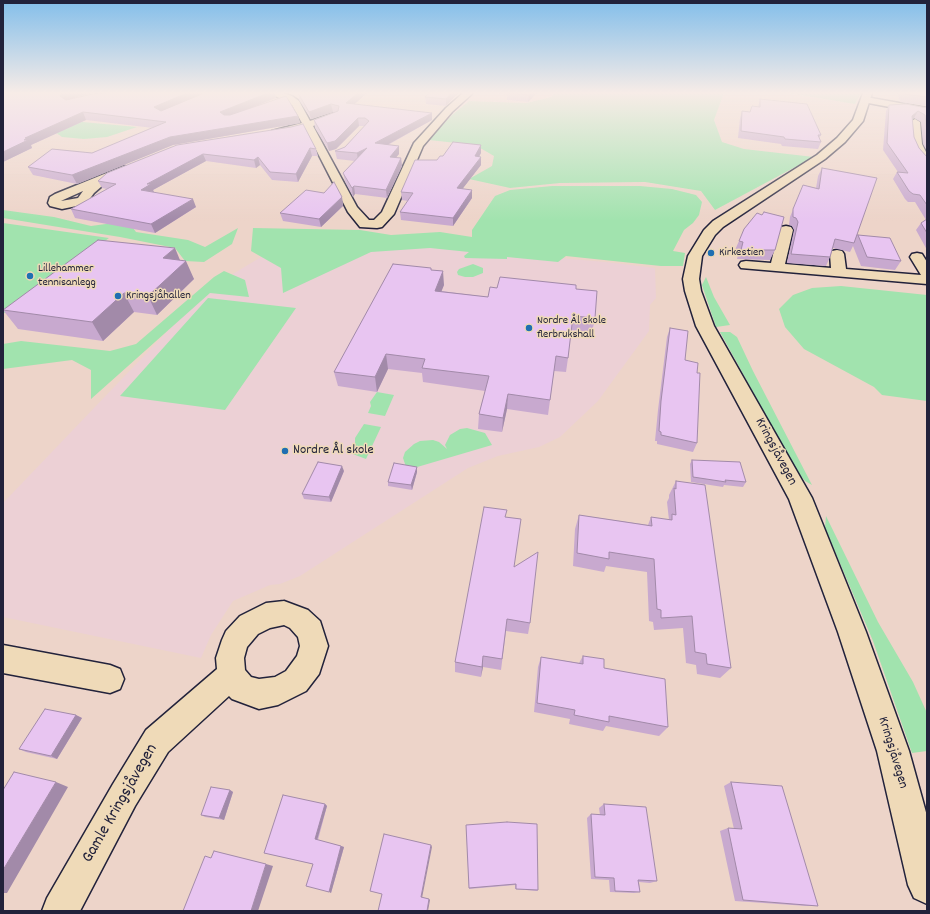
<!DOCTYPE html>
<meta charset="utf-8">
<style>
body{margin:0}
#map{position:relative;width:930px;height:914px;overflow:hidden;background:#edd4c9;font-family:Dekko,sans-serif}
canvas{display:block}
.frame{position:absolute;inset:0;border:4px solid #22223b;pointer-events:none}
</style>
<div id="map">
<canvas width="930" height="914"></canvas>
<div class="frame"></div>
</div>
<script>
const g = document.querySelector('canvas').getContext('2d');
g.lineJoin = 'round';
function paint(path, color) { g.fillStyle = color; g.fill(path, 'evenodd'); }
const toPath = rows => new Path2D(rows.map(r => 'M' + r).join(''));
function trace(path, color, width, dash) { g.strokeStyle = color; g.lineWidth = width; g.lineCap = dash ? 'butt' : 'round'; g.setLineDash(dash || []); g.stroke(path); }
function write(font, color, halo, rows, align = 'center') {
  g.font = font + ' Dekko,sans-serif'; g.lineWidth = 3; g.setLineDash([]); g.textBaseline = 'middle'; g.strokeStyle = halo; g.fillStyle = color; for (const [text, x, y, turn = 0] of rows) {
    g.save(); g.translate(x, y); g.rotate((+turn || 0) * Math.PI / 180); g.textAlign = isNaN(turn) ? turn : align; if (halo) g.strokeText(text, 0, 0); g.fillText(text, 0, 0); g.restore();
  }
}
paint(toPath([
 [286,242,408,245,606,262,655,268,656,298,650,305,649,331,598,401,560,437,539,447,498,456,468,468,300,576,280,584,270,585,233,601,211,635,201,658,3,617,3,503,208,289]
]), '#ecd0d5');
paint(toPath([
 [554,93,724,93,714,120,722,142,744,149,814,157,715,210,701,191,645,182,560,183,510,188,469,179,492,166,494,156,475,145,429,140,452,115,469,101,526,103,551,97],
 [787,93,861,93,855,104],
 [72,121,137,127,107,137,84,139,62,137,55,132],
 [552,186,640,186,672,189,696,195,702,202,699,215,693,223,684,230,673,251,685,253,683,266,661,266,566,256,558,262,507,257,507,259,465,258,464,256,469,252,430,248,371,252,283,293,281,268,251,251,253,228,360,230,391,235,440,232,472,237,472,230,495,196,510,190],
 [3,210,54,217,91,226,128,221,136,232,188,240,205,247,238,228,232,244,204,262,185,261,175,248,120,237,3,218],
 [3,223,109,238,3,314],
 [473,264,483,268,483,273,473,277,465,277,458,275,457,272,459,269],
 [224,271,245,280,249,297,210,293,91,399,91,370,72,360,3,369,3,344,21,341,110,351,136,344,214,277],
 [706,277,714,297,730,325,716,327,702,285],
 [841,286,927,295,927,401,882,395,874,387,804,349,785,327,779,309,793,295,812,288],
 [208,298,296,308,225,410,120,396],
 [720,332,730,332,737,337,753,371,812,485,805,481,796,470],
 [377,392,394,395,385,416,368,413,371,406,370,402],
 [364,424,381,427,366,459,350,453,355,444,355,438],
 [467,428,485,433,492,445,407,470,403,458,405,452,414,444,420,441,433,440,439,442,447,449,445,445,450,435,460,429],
 [826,516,878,622,913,682,927,713,927,751,912,753,873,641,825,528]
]), '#a1e3ae');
const minor = toPath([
 [270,93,283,93,292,96,299,101,310,121,333,113,339,113,339,117,313,126,357,207,369,220,374,220,382,212,414,143,446,108,463,93,473,93,452,112,423,146,394,214,382,227,377,228,360,227,348,212,305,128,276,136,272,135,271,133,272,131,302,123,292,105,270,93],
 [866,97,927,108,927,114,863,102,862,100,866,97],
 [915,119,920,122,922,144,927,154,927,164,923,163,916,155,912,144,910,122,915,119],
 [124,166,128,167,130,169,128,171,110,179,94,193,86,204,62,209,50,206,48,203,50,197,55,194,124,166],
 [83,191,78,198,61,201,63,200,83,191],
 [786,226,791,227,793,230,785,264,831,268,830,254,832,251,837,250,842,251,844,254,846,269,921,275,910,257,912,254,917,253,922,254,927,262,927,284,741,268,739,265,741,262,746,261,771,263,779,230,781,227,786,226],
 [284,601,308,610,320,621,328,646,319,674,306,691,278,705,259,709,232,699,229,696,168,752,135,806,80,911,42,911,47,898,113,784,146,730,217,669,216,658,222,640,226,631,240,616,266,603,284,601],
 [284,625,290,628,298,637,300,646,297,656,286,671,275,677,259,679,251,677,245,670,244,658,247,647,258,634,270,628,284,625],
 [3,645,110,665,120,669,124,679,120,689,110,693,3,673,3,645]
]);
const tertiary = toPath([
 [863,93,872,93,863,121,845,142,825,159,723,227,715,235,702,256,699,279,701,291,714,326,812,498,866,632,909,751,927,816,927,904,914,898,908,885,877,751,838,632,789,499,696,326,685,291,683,279,688,256,704,230,713,221,817,155,837,138,853,120,863,93]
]);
trace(minor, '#22223b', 3);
trace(tertiary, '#22223b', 3);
paint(minor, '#efdab8');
paint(tertiary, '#efdab8');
paint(toPath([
 [6,93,92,93,66,100,108,93,275,93,276,98,251,108,298,116,300,123,173,145,77,184,33,175,28,167,92,153,153,128,86,120,31,145,32,148,3,162,3,95],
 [298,93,367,93,354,104,432,120,388,145,399,154,396,157,401,158,402,166,387,198,355,194,353,197,345,181,343,173,355,161,337,159,335,151,345,147,365,126,359,126,336,149,329,151,315,128,314,120,336,112,333,112,311,119,299,100],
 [429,93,458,93,446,106,426,104,425,97],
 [495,93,537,93,528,102,507,100,507,95],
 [897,93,927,93,927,106,900,102],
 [760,99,821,135,819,138,821,142,818,149,782,146,781,144,738,138,740,118,742,111,750,112,758,107],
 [889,105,927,108,927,151,923,144,921,122,914,118,912,119,914,137,919,148,927,157,927,250,916,230,921,223,926,220,915,202,908,202,905,199,893,179,897,172,898,172,883,150,886,111],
 [291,127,316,149,318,156,312,156,298,182,272,180,260,165,256,168,206,161,153,190,154,192,196,207,155,233,75,218,71,209,107,189,102,188,98,181],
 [481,145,481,153,479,157,481,165,463,188,472,198,453,226,401,220,400,212,408,201,402,200,401,192,437,160,443,156],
 [822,168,858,235,901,261,895,270,861,266,853,246,850,252,833,248,830,257,826,266,787,263,794,230,792,226,789,225,790,217,803,185,816,188,818,176],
 [342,197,343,206,321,227,283,221,280,213],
 [739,241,775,250,770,260,737,259,739,251,735,250],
 [180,260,194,279,157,315,134,312,103,341,18,329,3,310],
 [431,270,444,285,441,291,488,297,497,288,576,289,595,318,592,332,571,330,568,358,566,372,554,371,548,415,507,409,502,432,478,429,479,414,485,391,423,382,422,373,388,369,377,392,338,386,334,372],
 [670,328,685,360,697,373,697,443,693,452,657,444,657,441,655,441,658,410,667,337],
 [692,460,746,482,743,487,724,485,723,487,691,482,690,464],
 [417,467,417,472,412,490,388,486,388,482],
 [344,471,331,502,304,499,302,494],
 [676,481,731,668,720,678,697,674,696,665,686,663,683,628,654,630,653,622,649,621,647,572,606,566,604,572,573,566,575,529,579,515,648,525,651,517,669,520,667,502,669,498,669,495],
 [506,517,514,567,530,623,528,634,506,631,501,670,483,667,481,677,455,672,455,662],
 [583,656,604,668,668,727,659,736,606,726,603,731,569,724,570,719,534,712,538,667,541,657,579,663],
 [76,715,82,718,57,759,26,752,19,749],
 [731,782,818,906,807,906,735,901,720,831,728,828,734,829,724,786],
 [230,790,233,792,224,820,205,817,201,815],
 [325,804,327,806,318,840,341,846,344,847,331,893,313,864,264,853],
 [604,804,657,881,650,883,639,882,640,892,634,893,610,892,609,880,591,879,587,818,591,814,600,815,599,808],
 [466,825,538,890,537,891,515,889,515,885,469,889]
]), '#c8a9cf');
paint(toPath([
 [62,93,92,93,66,100,64,103,60,96],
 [187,93,206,93,157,114,154,107],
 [268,93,275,93,276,98,223,119,220,112],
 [358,93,367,93,347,111,346,103],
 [451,93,458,93,446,106,446,99],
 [531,93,537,93,528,102,529,95],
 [331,104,333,112,311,119,309,112],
 [918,111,914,118,909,122,912,116],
 [83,112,86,120,31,145,32,148,3,162,3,152,25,138],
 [432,113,432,120,376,151,375,143],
 [298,116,300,123,173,145,77,184,72,175,170,137],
 [358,118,359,126,336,149,329,151,327,143],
 [481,145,481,153,475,164,475,156],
 [399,146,399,154,390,165,390,157],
 [310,148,312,156,298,182,296,174],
 [367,148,358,161,357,153],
 [203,154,206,161,153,190,154,192,141,190,147,184],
 [258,157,260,165,256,168,254,160],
 [481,157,481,165,457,196,457,188],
 [401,158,402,166,387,198,386,190],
 [354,186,355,194,353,197,352,188],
 [472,190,472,198,453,226,453,218],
 [342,197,343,206,321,227,319,219],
 [193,199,196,207,155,233,151,224],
 [175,248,182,265,186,261,194,279,157,315,148,296,163,258],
 [443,271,444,285,436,305,435,291],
 [124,293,134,312,103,341,92,322],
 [386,354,388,369,377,392,375,377],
 [508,394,507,409,502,432,503,418],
 [342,466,344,471,331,502,329,497],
 [417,467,417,472,412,490,411,485],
 [483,656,483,667,481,677,482,667],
 [76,715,82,718,57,759,51,756],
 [56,782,68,787,7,893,3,893,3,870],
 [230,790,233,792,224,820,219,818],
 [325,804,327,806,317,840,315,839],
 [431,845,432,847,422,898,421,897],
 [341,846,344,847,331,893,329,892],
 [266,864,273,866,258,911,251,911],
 [429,899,430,900,428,911,427,911]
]), '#a28aa9');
const building = toPath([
 [6,93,62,93,60,96,66,100,92,94,108,93,187,93,154,107,161,111,204,93,268,93,220,112,224,115,230,115,286,96,298,116,170,137,72,175,28,167,52,149,92,153,166,122,83,112,25,138,27,138,24,140,28,140,3,152,3,95,6,93],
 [298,93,358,93,346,103,432,113,375,143,399,146,390,157,401,158,386,190,354,186,352,188,343,173,367,148,357,153,335,151,345,147,369,121,365,118,358,118,335,141,327,143,314,120,338,111,339,106,331,104,309,112,298,93],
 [429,93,451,93,446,99,425,97,429,93],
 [507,93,531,93,529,95,507,93],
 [903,93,927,93,927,97,904,94,903,93],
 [760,99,807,104,821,135,818,135,821,142,785,139,784,137,741,131,742,111,750,112,752,106,760,107,760,99],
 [906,104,927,108,927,132,925,115,918,111,912,116,914,137,919,148,927,157,927,205,920,195,913,194,909,191,897,172,908,173,887,143,889,105,906,104],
 [303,124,316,149,310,148,296,174,270,172,258,157,254,160,203,154,147,184,151,184,141,190,193,199,151,224,71,209,116,184,98,181,107,173,177,145,291,127,303,124],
 [453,142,481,145,475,156,481,157,457,188,472,190,453,218,400,212,413,193,401,192,415,160,437,160,440,156,443,156,453,142],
 [822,168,877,178,854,243,835,239,830,257,791,254,798,222,796,218,793,217,793,209,803,185,819,189,822,168],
 [334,182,342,197,319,219,280,213,306,190,324,193,334,182],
 [764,212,784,217,775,250,741,250,743,242,739,241,744,229,757,213,762,215,764,212],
 [927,219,927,233,921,223,927,219],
 [858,235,890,238,901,261,867,257,858,235],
 [98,240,175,248,163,258,186,261,148,296,124,293,92,322,3,310,98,240],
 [393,264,431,268,431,270,443,271,435,291,488,297,490,287,497,288,500,277,576,285,576,289,597,291,595,318,573,316,568,358,556,356,550,400,508,394,503,418,479,414,489,376,422,368,425,359,386,354,375,377,334,372,393,264],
 [670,328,688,331,685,360,698,363,697,373,700,373,697,443,661,435,661,432,659,431,661,401,670,328],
 [692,460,740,462,746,482,725,480,726,482,693,477,692,460],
 [318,462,342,466,329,497,302,494,318,462],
 [394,463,417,467,411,485,388,482,394,463],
 [676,481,705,485,731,668,707,664,706,654,695,652,692,616,661,618,661,610,657,609,654,559,609,552,609,559,577,553,579,515,652,526,651,517,672,520,672,514,676,515,674,488,676,489,676,481],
 [484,507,507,510,505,517,521,519,514,567,538,552,530,623,507,619,502,659,483,656,482,667,455,662,484,507],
 [583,656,604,659,604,668,665,679,668,727,609,716,609,722,574,715,575,710,537,703,541,657,583,664,583,656],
 [45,709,76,715,51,756,19,749,45,709],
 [14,772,56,782,3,870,3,790,14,772],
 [731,782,782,786,818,906,743,900,728,828,742,829,731,782],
 [211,787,230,790,219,818,201,815,211,787],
 [283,795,325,804,315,839,341,846,329,892,306,886,313,864,264,853,283,795],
 [604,804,646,807,657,881,638,880,640,892,615,891,614,878,595,877,591,814,605,815,604,804],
 [507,822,537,824,538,890,516,889,516,884,469,888,466,825,507,822],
 [384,834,431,845,421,897,429,899,427,911,378,911,382,894,370,891,384,834],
 [214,851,266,864,251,911,183,911,205,856,211,858,214,851]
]);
paint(building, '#e8c5f1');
trace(building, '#a28aa9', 1);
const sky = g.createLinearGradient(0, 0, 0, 221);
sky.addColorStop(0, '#83beea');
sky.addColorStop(0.42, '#f7ece7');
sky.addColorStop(1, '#f7ece700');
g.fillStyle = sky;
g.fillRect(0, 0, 930, 221);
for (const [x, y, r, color] of [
 [711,253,4,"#1f6fb2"],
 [30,276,4,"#1f6fb2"],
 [118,296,4,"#1f6fb2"],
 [529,328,4,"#1f6fb2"],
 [285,451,4,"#1f6fb2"]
]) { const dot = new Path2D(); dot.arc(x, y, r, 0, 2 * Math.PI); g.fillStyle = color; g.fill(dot); trace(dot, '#efdab8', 1.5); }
write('12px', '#22223b', '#efdab8', [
 ["Kirkestien",719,253],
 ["Lillehammer",38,269],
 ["tennisanlegg",38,283],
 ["Kringsjåhallen",126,296],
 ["Nordre Ål skole",537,321],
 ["flerbrukshall",537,335]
], 'left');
write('14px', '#22223b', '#efdab8', [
 ["Nordre Ål skole",293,451]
], 'left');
write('14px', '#22223b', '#efdab8', [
 ["Kringsjåvegen",775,452,62],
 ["Kringsjåvegen",892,753,73]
]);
write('17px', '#22223b', '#efdab8', [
 ["Gamle Kringsjåvegen",121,804,-60]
]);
</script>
